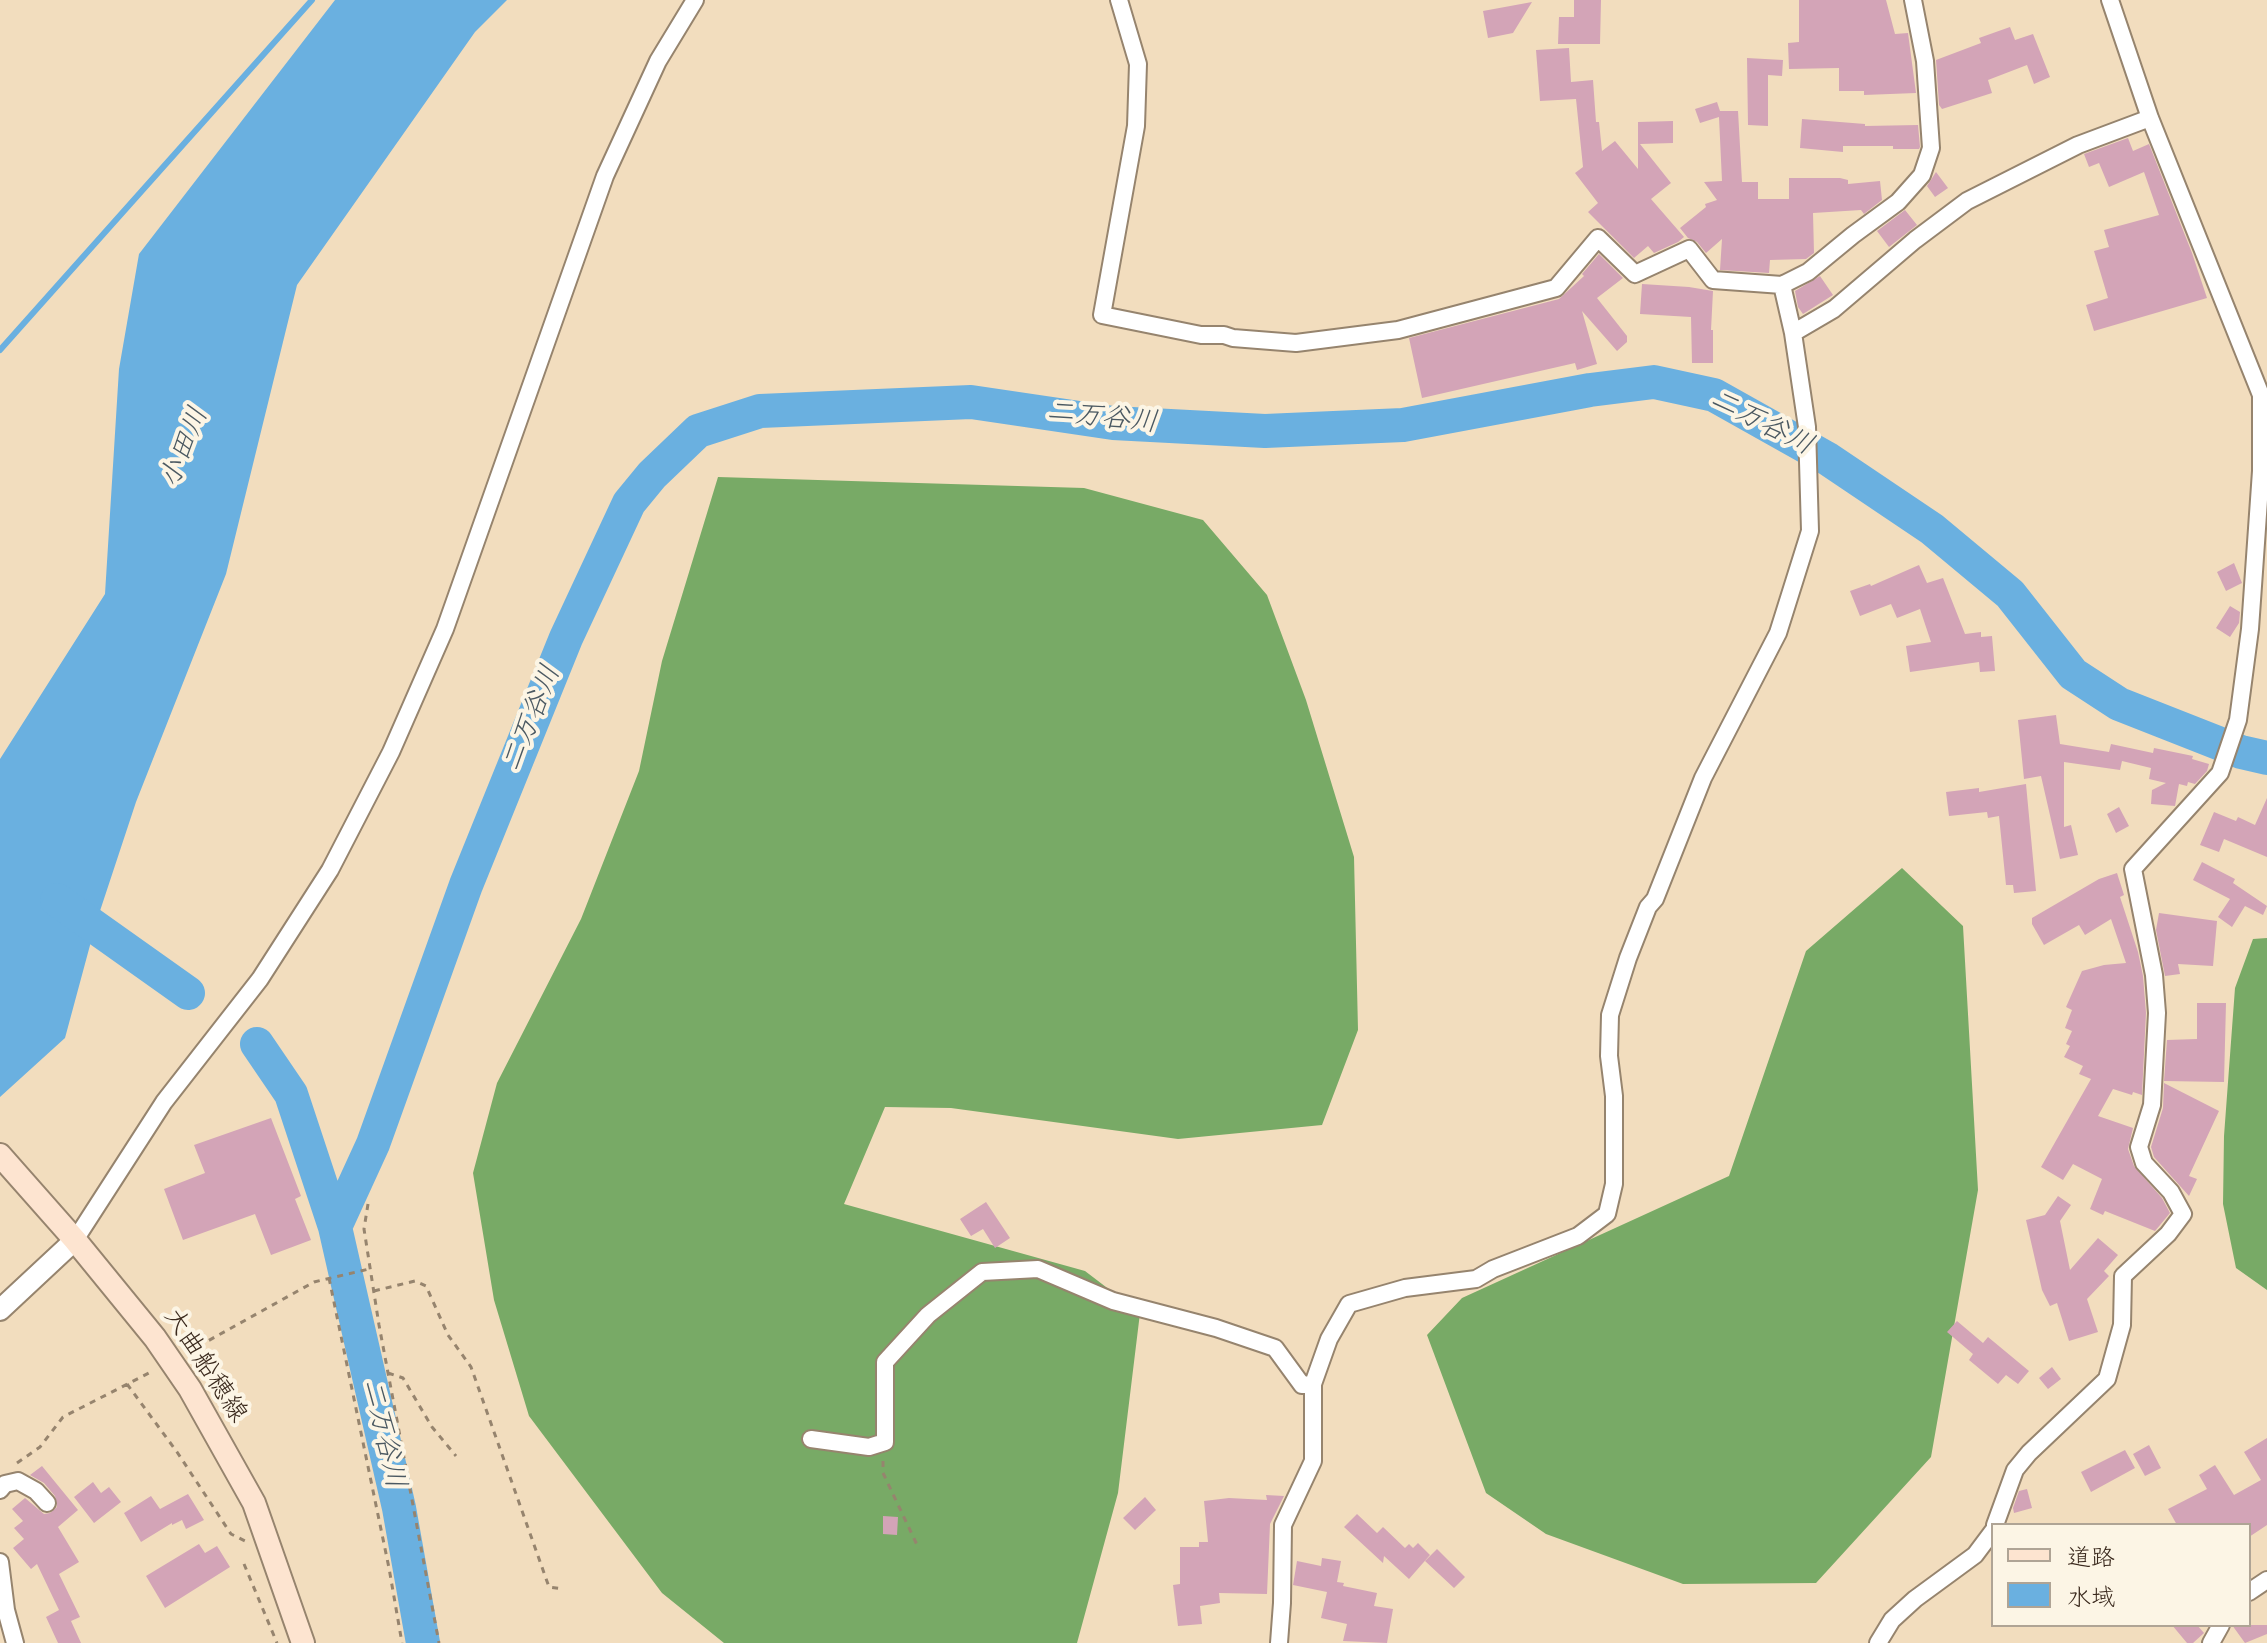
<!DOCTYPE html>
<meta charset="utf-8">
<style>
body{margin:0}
#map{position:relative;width:2267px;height:1643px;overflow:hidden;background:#f2ddbe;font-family:Mynerve,"Klee One",sans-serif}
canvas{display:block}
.legend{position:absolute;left:1991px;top:1523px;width:260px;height:104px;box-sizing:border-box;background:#fcf5e5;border:2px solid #afa495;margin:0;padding:10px 14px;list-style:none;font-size:24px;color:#3b2a1e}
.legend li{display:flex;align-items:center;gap:16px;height:40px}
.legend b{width:40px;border:2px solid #afa495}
</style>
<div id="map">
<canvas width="2267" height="1643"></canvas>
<ul class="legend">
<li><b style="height:10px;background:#fde4d0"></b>道路</li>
<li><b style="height:22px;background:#6ab0e0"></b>水域</li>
</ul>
</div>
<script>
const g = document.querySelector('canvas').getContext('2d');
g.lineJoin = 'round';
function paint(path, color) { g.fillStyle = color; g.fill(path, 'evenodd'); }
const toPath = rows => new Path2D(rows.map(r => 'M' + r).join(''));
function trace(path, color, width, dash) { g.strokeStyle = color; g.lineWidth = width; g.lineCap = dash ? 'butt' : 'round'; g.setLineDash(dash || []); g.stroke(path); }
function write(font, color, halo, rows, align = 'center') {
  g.font = font + ' Mynerve,"Klee One",sans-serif'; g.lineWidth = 8; g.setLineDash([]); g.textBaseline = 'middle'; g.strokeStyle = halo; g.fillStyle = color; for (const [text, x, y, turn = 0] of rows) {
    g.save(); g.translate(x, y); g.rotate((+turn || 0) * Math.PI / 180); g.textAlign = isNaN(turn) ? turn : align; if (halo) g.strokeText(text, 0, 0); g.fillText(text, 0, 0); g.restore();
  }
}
paint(toPath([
 [718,477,1084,488,1203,520,1267,595,1306,700,1354,857,1358,1030,1322,1125,1178,1139,951,1108,885,1107,844,1204,1085,1271,1140,1313,1118,1493,1077,1643,724,1643,662,1593,529,1416,494,1300,473,1173,497,1083,581,919,639,771,662,661],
 [1902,868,1963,926,1978,1190,1931,1457,1816,1583,1683,1584,1546,1534,1486,1493,1427,1335,1462,1298,1729,1176,1806,951],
 [2267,938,2267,1290,2236,1268,2223,1204,2224,1136,2235,988,2253,939]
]), '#78aa66');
paint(toPath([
 [335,0,507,0,475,32,297,285,226,574,136,802,96,923,65,1038,0,1097,0,759,105,594,119,369,139,254]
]), '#6ab0e0');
trace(toPath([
 [0,350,312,0]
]), '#6ab0e0', 6);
trace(toPath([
 [57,900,188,993],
 [257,1044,291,1094,335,1227,399,1508,423,1643],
 [335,1227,373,1144,466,885,566,638,629,503,652,475,698,431,760,411,971,402,1113,423,1265,431,1403,425,1590,390,1654,382,1714,395,1828,459,1932,529,2010,594,2073,674,2119,704,2241,752,2267,758]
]), '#6ab0e0', 34);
paint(toPath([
 [1574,0,1601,0,1600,44,1558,44,1559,17,1574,17],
 [1799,0,1886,0,1895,34,1908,33,1916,93,1864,95,1864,91,1839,91,1839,68,1789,69,1788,43,1799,42],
 [1532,2,1513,33,1488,38,1483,11],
 [2010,27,2015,40,2033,34,2050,77,2034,84,2027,65,1988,80,1992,93,1942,109,1939,105,1936,60,1981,43,1979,38],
 [1569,48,1571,82,1593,80,1596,122,1599,122,1602,151,1615,141,1638,169,1638,122,1673,121,1673,143,1640,144,1671,183,1651,199,1684,237,1678,242,1654,253,1648,246,1634,258,1588,212,1598,203,1575,173,1583,167,1576,99,1540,101,1536,50],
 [1747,58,1783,60,1782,76,1768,75,1768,126,1748,125],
 [1717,102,1720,111,1738,111,1742,182,1758,182,1758,199,1789,199,1789,178,1840,178,1848,180,1848,184,1880,181,1882,200,1864,214,1861,210,1813,213,1814,253,1806,259,1770,260,1769,273,1720,270,1722,239,1706,253,1697,242,1688,238,1680,228,1706,207,1705,204,1717,200,1704,182,1722,181,1719,117,1700,123,1695,109],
 [1802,119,1865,124,1865,126,1918,125,1920,147,1919,149,1893,149,1893,146,1843,146,1843,152,1800,148],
 [2128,138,2133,151,2149,144,2192,253,2207,298,2094,331,2086,305,2108,298,2094,251,2109,247,2104,230,2159,215,2144,172,2109,187,2099,163,2089,167,2084,154],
 [1936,172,1948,188,1935,197,1927,186],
 [1905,210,1917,225,1889,247,1877,231],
 [1599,254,1623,278,1597,298,1627,336,1627,342,1617,351,1582,311,1597,364,1577,370,1575,363,1422,398,1409,338,1559,299,1584,276,1582,274],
 [1820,276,1833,295,1803,314,1798,307,1795,291],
 [1642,284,1689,287,1713,291,1711,330,1713,330,1713,363,1692,363,1691,317,1640,314],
 [2234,563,2242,583,2226,591,2217,572],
 [1919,565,1927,583,1943,578,1965,634,1981,632,1981,637,1992,636,1995,671,1980,672,1979,662,1910,672,1906,646,1931,642,1920,609,1897,618,1891,604,1860,616,1850,591,1870,584,1871,586],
 [2230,606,2240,612,2239,623,2230,637,2216,628],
 [2056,715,2060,744,2109,752,2111,744,2153,753,2154,748,2193,756,2192,759,2209,764,2207,771,2195,784,2188,782,2187,786,2179,784,2175,806,2151,804,2152,790,2166,783,2149,779,2151,768,2122,761,2120,770,2064,762,2064,827,2071,825,2078,855,2060,859,2041,776,2024,779,2018,720],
 [2026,784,2036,891,2014,893,2013,885,2006,885,1999,816,1988,818,1987,812,1949,816,1946,792,1979,788,1979,792],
 [2267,798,2267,857,2224,839,2219,852,2200,845,2214,812,2236,821,2238,817,2255,825],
 [2119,807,2129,826,2116,833,2107,814],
 [2202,862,2235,879,2233,883,2267,906,2263,915,2245,906,2232,927,2218,917,2230,899,2193,880],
 [2117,873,2124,895,2120,897,2138,952,2143,976,2146,1013,2142,1095,2133,1092,2132,1095,2113,1089,2098,1116,2133,1128,2128,1149,2134,1166,2162,1198,2170,1213,2155,1231,2105,1211,2103,1215,2090,1209,2102,1179,2073,1164,2063,1180,2041,1167,2091,1079,2079,1074,2083,1066,2064,1057,2070,1046,2066,1044,2072,1031,2065,1028,2072,1010,2066,1007,2082,971,2104,965,2126,963,2111,919,2085,935,2079,925,2044,945,2032,924,2032,918,2099,879],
 [2159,913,2217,921,2213,966,2178,964,2180,974,2165,976,2156,930],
 [2197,1003,2226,1003,2224,1082,2164,1081,2167,1040,2197,1039],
 [2164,1083,2219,1111,2189,1176,2197,1179,2189,1196,2154,1157,2151,1147,2163,1108],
 [271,1118,301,1196,295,1199,311,1240,271,1255,255,1214,183,1240,164,1189,205,1173,194,1145],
 [2058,1196,2071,1205,2060,1221,2070,1270,2098,1238,2118,1255,2104,1271,2109,1276,2087,1299,2098,1332,2069,1341,2057,1303,2050,1306,2042,1290,2026,1220,2045,1215],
 [986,1202,1010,1238,995,1248,983,1229,971,1236,960,1219],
 [1957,1321,1983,1343,1988,1337,2029,1371,2018,1384,2006,1375,1998,1384,1969,1360,1973,1354,1947,1332],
 [2052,1367,2061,1379,2048,1389,2039,1378],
 [2267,1438,2267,1525,2249,1537,2249,1525,2177,1525,2168,1509,2207,1489,2199,1475,2215,1465,2234,1495,2261,1480,2244,1452],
 [2149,1445,2161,1468,2145,1476,2133,1454],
 [2125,1450,2135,1468,2091,1492,2081,1472],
 [42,1466,78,1510,58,1527,79,1562,59,1574,80,1617,71,1621,81,1643,58,1643,46,1617,59,1610,37,1564,31,1569,13,1548,24,1539,14,1528,23,1521,12,1509,25,1498,44,1514,50,1513,57,1507,55,1496,44,1483,30,1475],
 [93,1482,101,1493,109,1487,121,1502,94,1523,74,1497],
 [2027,1489,2032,1508,2014,1513,2013,1508,2019,1491],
 [188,1494,204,1520,186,1529,182,1520,172,1525,172,1523,141,1542,124,1513,151,1496,160,1509],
 [1266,1495,1284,1496,1270,1524,1267,1594,1219,1593,1220,1603,1200,1606,1202,1624,1178,1626,1173,1585,1180,1584,1180,1547,1199,1547,1199,1542,1208,1542,1204,1501,1229,1498,1267,1500],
 [1145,1497,1156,1510,1135,1530,1123,1518],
 [1357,1514,1377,1533,1383,1527,1405,1548,1409,1544,1413,1548,1418,1543,1430,1555,1409,1579,1384,1556,1383,1563,1344,1527],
 [883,1516,898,1517,897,1535,883,1534],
 [199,1544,205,1553,217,1546,230,1567,165,1608,146,1576],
 [1437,1549,1465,1577,1454,1588,1425,1561],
 [1322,1558,1341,1561,1337,1582,1344,1583,1343,1586,1377,1593,1374,1606,1393,1609,1387,1643,1343,1641,1347,1624,1321,1618,1327,1592,1293,1585,1297,1561,1321,1566],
 [2172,1625,2197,1625,2204,1633,2193,1643,2187,1643],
 [2232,1625,2267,1625,2267,1634,2245,1643]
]), '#d3a4b7');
const minor = toPath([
 [1119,0,1138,64,1136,126,1102,315,1201,335,1224,335,1233,338,1296,343,1398,330,1556,288,1598,238,1635,274,1689,249,1713,280,1782,285,1808,272,1853,235,1898,202,1922,175,1931,148,1925,61,1913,0],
 [1793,333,1834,309,1915,240,1967,201,2078,145,2150,118],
 [75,1240,164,1102,260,979,330,870,391,752,445,629,605,176,658,61,695,0],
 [811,1439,869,1447,885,1442,885,1362,928,1315,982,1272,1038,1269,1113,1301,1216,1328,1275,1348,1302,1385,1313,1384],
 [0,1490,5,1484,18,1481,36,1491,47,1503],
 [1995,1525,2015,1470,2029,1453,2107,1379,2122,1325,2123,1276,2168,1234,2183,1214,2171,1192,2144,1163,2139,1147,2152,1105,2157,1013,2154,975,2133,869,2220,773,2238,720,2250,629,2261,471,2261,395,2150,118,2110,0],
 [0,1562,6,1610,15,1643],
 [2249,1592,2267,1580],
 [1279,1643,1282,1603,1283,1525,1313,1461,1313,1384,1329,1339,1349,1304,1405,1288,1476,1279,1493,1269,1578,1236,1607,1214,1614,1184,1614,1096,1609,1056,1610,1015,1628,958,1648,907,1655,899,1703,778,1778,633,1810,531,1807,427,1793,333,1782,285],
 [1878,1643,1892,1620,1915,1599,1975,1555,1993,1531],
 [2211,1643,2221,1625]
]);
const tertiary = toPath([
 [0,1310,75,1240]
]);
const secondary = toPath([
 [0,1155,75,1240,155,1338,190,1389,254,1503,303,1643]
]);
trace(minor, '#96846e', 20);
trace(tertiary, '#96846e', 24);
trace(secondary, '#96846e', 26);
trace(toPath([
 [368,1204,364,1229,379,1325,439,1643],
 [329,1278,389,1568,402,1643],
 [374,1291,415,1281,426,1286,448,1335,471,1367,549,1587,564,1589],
 [188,1352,314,1282,369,1269],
 [388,1373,403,1378,432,1427,456,1456],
 [127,1384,177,1452,231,1534,247,1542],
 [883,1461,883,1473,919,1549],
 [17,1463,40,1447,63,1417,149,1373],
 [244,1564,277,1643]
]), '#96846e', 3, [6, 6]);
trace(minor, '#fff', 16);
trace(tertiary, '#fff', 20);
trace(secondary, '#fde4d0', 22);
write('26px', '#3b2a1e', '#fcf5e5', [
 ["大曲船穂線",204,1366,57]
]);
write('italic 28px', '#4b5962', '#fcf5e5', [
 ["二万谷川",1102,419,6],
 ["二万谷川",1761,424,27],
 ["小田川",186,448,-68],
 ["二万谷川",533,719,-68],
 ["二万谷川",382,1434,77]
]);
</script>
